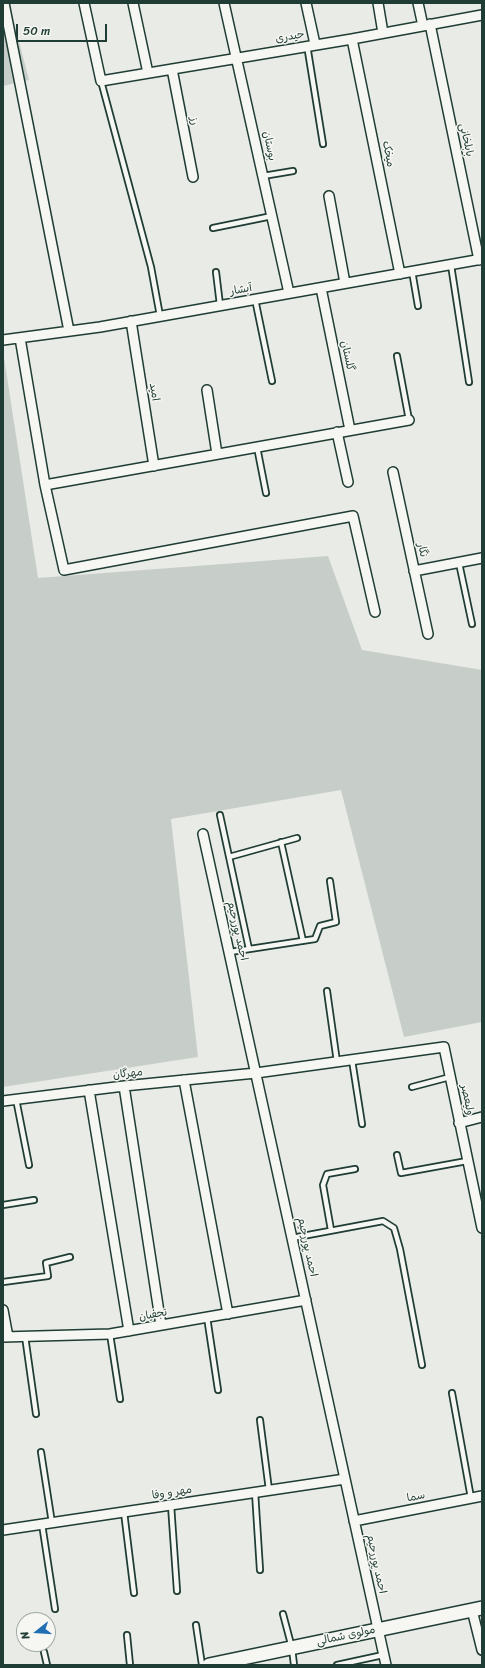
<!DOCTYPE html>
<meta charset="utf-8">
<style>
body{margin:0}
#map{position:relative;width:485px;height:1668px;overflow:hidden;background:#e9ebe7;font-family:Sriracha,sans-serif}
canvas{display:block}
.frame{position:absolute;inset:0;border:4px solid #1f3d34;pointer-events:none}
.north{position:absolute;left:16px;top:1612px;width:40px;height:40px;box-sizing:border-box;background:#f6f6f2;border:1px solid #a0aca6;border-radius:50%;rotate:253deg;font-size:11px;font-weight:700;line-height:16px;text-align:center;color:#1f3d34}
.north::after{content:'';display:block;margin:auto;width:14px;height:18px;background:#1f6fb2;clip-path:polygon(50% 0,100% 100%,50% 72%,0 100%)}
.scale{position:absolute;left:16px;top:24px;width:91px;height:18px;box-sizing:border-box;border:2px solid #1f3d34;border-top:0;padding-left:5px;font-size:12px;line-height:14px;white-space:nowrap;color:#1f3d34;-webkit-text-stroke:3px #f6f6f2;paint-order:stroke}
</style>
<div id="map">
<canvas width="485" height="1668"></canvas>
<div class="frame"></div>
<div class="north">N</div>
<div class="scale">50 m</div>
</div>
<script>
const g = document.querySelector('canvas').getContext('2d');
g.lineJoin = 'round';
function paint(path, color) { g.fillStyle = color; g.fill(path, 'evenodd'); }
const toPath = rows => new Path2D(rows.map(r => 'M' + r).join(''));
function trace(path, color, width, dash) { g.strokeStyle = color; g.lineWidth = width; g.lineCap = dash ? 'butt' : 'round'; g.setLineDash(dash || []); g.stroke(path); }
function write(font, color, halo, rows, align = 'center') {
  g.font = font + ' Sriracha,"Playpen Sans Arabic",sans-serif'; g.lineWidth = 3; g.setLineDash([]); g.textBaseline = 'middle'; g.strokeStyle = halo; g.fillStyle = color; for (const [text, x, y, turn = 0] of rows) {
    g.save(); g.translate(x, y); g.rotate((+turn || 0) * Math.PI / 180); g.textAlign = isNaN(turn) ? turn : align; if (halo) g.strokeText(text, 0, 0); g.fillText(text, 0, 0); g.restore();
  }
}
paint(toPath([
 [3,3,9,3,29,80,3,86],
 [3,351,38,578,328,556,362,650,482,670,482,1022,404,1037,341,790,171,819,198,1057,3,1087]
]), '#c7cec9');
const lane = toPath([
 [307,45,323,144],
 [101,81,151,267,160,316],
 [263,176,293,171],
 [213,228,272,216],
 [451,265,469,382],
 [412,271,418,306],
 [216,272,220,305],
 [255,299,272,381],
 [397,356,409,420],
 [257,447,266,493],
 [459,563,472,624],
 [220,815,249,949],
 [281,842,303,941],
 [229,857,297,838],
 [230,952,315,939,320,926,336,922,330,881],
 [327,991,337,1062],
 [352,1060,362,1124],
 [412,1087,450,1077],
 [16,1099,29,1165],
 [397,1155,401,1173,467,1161],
 [3,1205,34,1200],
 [331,1230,323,1185,327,1174,355,1169],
 [292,1238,383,1221,394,1228,400,1249,422,1365],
 [3,1282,48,1276,46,1263,70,1257],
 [207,1317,218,1390],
 [110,1334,120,1399],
 [25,1336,36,1414],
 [452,1393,471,1498],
 [260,1420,269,1490],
 [41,1452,52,1523],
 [255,1492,260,1570],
 [171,1505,177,1591],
 [124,1512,134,1593],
 [42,1524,55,1609],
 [283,1614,292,1648,294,1665],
 [196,1625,202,1665],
 [127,1635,130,1665],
 [44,1652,47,1665],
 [337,1665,383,1655]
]);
const street = toPath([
 [4,3,69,331],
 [84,3,101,81,352,39,482,15],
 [133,3,148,73],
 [224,3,289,293],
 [306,3,315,44],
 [378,3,383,33],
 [418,3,423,26],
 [430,24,479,260],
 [352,39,400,274],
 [172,69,193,177],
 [329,196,345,283],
 [321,288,350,430],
 [131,321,154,466],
 [20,338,45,485,64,570,353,516,375,612],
 [3,340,100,327,482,259],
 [207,390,217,454],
 [337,432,348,482],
 [393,472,428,634],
 [45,485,409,420],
 [414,571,482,558],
 [203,834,386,1665],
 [184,1080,228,1314],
 [124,1086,161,1325],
 [89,1090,129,1331],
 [3,1101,124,1086,256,1073,444,1047,482,1228],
 [459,1123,482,1117],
 [3,1310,8,1337],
 [3,1337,110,1334,306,1300],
 [354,1521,482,1496],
 [3,1530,345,1479],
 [472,1610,482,1650]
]);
const secondary = toPath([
 [209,1665,482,1608]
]);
trace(lane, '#1f3d34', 8);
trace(street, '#1f3d34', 12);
trace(secondary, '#1f3d34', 16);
trace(lane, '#f6f6f2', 4.5);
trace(street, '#f6f6f2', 9);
trace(secondary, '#f6f6f2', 13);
write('11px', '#1f3d34', '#f6f6f2', [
 ["حیدری",290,37,-10],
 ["رز",194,121,79],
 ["بابلخانی",466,140,78],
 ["بوستان",269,146,78],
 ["میخک",388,154,79],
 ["آبشار",241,290,-10],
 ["گلستان",347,356,78],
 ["امید",154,392,81],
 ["نگار",422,550,78],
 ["احمد پوررحیم",237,931,77],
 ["مهرگان",128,1074,-6],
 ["ولیعصر",467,1100,79],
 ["احمد پوررحیم",307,1247,78],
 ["نجفیان",153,1315,-10],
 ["مهر و وفا",172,1493,-9],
 ["سما",416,1497,-11],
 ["احمد پوررحیم",376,1564,78],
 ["مولوی شمالی",346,1636,-12]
]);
</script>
